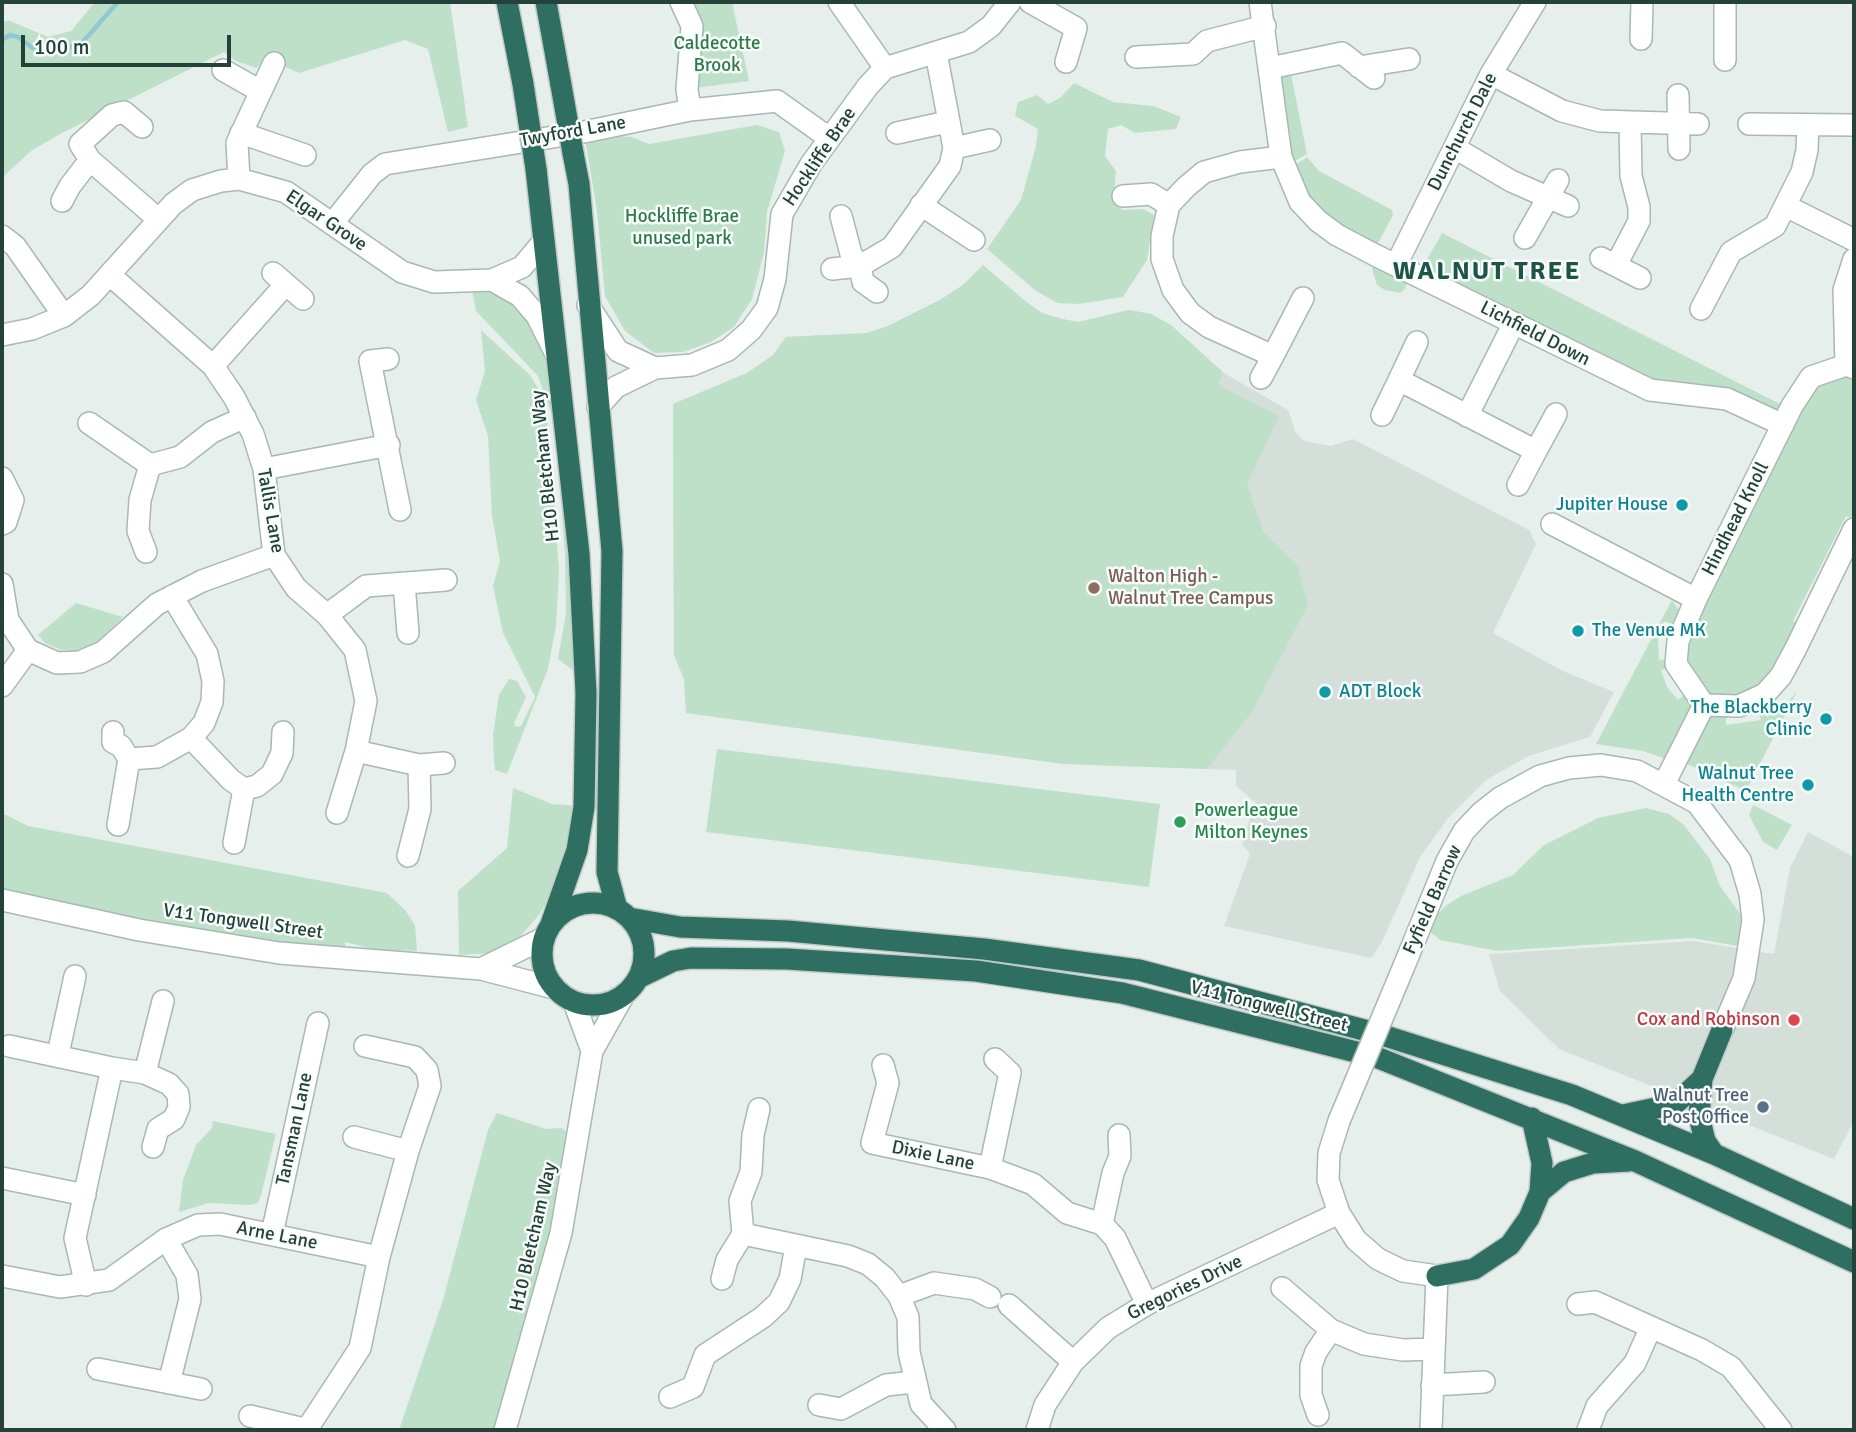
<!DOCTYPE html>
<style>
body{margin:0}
#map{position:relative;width:1856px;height:1432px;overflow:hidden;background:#e6efeb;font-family:Signika,sans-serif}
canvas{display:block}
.frame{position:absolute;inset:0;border:4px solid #24423a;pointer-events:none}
.scale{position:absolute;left:21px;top:35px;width:210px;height:32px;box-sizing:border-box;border:4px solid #24423a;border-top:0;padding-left:9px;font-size:21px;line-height:24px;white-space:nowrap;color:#24423a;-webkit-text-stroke:5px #f7fbf9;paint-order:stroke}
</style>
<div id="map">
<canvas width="1856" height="1432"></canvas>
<div class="frame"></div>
<div class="scale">100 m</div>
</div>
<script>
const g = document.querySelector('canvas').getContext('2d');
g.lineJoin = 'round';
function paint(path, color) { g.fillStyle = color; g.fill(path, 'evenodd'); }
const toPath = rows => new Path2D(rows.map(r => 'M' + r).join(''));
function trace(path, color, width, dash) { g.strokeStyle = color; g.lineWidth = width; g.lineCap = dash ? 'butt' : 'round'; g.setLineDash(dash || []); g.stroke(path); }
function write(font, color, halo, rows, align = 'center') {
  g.font = font + ' Signika,sans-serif'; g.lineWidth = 5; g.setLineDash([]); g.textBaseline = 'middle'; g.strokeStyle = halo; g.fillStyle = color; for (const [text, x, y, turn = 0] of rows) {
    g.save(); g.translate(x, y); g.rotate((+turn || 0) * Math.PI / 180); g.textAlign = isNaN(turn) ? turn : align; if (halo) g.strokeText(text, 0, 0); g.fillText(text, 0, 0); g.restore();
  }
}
paint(toPath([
 [983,265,1025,301,1042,313,1062,319,1078,322,1129,310,1151,314,1217,369,1288,410,1295,431,1304,441,1331,446,1353,439,1529,530,1536,544,1493,633,1563,671,1614,692,1590,737,1529,756,1486,780,1449,817,1420,857,1382,942,1371,958,1224,926,1250,854,1242,844,1255,802,1236,786,1236,770,1064,764,686,713,684,679,674,655,673,404,747,373,773,355,786,337,867,333,888,326,940,300,963,285],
 [1808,832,1854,857,1854,1120,1834,1159,1559,1049,1500,991,1489,954,1693,941,1774,954,1790,868]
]), '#d4dfda');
paint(toPath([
 [95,2,450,2,468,127,448,132,428,49,405,40,299,73,268,59,256,68,236,61,224,52,62,133,31,151,2,178,2,23,8,20,48,37,71,31],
 [681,2,732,2,749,81,687,89],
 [1290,69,1307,154,1290,164,1280,74],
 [1074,83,1113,102,1153,106,1181,117,1176,129,1135,133,1121,125,1108,129,1105,156,1116,171,1114,195,1122,210,1143,209,1154,215,1147,260,1123,297,1079,304,1058,303,1036,291,987,249,1021,200,1036,146,1038,129,1015,116,1018,102,1037,95,1048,104,1060,98],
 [757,125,779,132,785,151,767,212,764,253,752,299,734,327,711,342,683,352,654,353,625,331,605,296,597,211,586,144,615,136,632,137,649,144],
 [1307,157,1319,171,1392,210,1393,215,1376,247,1320,216,1291,168],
 [1442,233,1784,406,1777,414,1661,387,1421,270],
 [1376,262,1409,279,1404,290,1400,293,1385,290,1377,285,1372,269],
 [983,265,1025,301,1042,313,1062,319,1078,322,1129,310,1151,314,1171,325,1223,372,1218,385,1279,416,1247,484,1264,533,1298,567,1308,605,1252,712,1207,769,1064,764,686,713,684,679,674,655,673,404,747,373,773,355,786,337,867,333,888,326,940,300,963,285],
 [485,284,531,312,556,380,574,614,574,671,558,659,566,613,565,554,555,423,538,376,476,311,471,285],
 [481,330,530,375,539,390,547,421,559,570,556,626,548,669,507,774,495,770,494,761,493,735,499,695,509,679,517,681,526,697,514,723,516,727,521,726,535,697,503,633,493,586,500,561,492,516,488,436,476,400,485,371],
 [1854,374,1854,511,1851,518,1846,516,1793,621,1798,624,1776,666,1759,688,1738,698,1708,695,1690,680,1683,651,1768,479,1764,476,1816,383],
 [1672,600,1680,612,1676,626,1664,621,1658,640,1659,660,1669,659,1670,668,1661,670,1667,687,1678,700,1684,695,1691,707,1666,759,1643,751,1596,744],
 [76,603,123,617,93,645,75,651,61,650,45,643,38,635],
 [1797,691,1746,791,1683,762,1709,716,1726,711,1726,725,1761,720,1757,708,1761,705,1767,717,1789,701],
 [717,749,1160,804,1149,887,706,832],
 [513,788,552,804,579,806,571,846,555,887,539,915,517,940,496,953,459,955,458,891,507,848],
 [1753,805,1792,825,1777,850,1763,842,1749,815],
 [1646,808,1669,814,1684,825,1710,859,1720,886,1741,915,1744,947,1692,938,1497,951,1440,940,1429,931,1433,918,1447,905,1461,896,1513,875,1544,845,1598,818],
 [2,813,28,826,387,893,405,910,415,925,417,951,372,949,345,942,345,951,225,938,2,891],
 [497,1113,546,1129,562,1128,566,1132,553,1224,495,1430,399,1430,443,1300,488,1130],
 [213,1121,276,1134,261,1195,258,1203,251,1205,209,1203,179,1212,183,1180,196,1145,212,1128]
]), '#bfe0c8');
trace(toPath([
 [2,40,10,35,18,37,38,52,53,52,81,44,118,2]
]), '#8ec9d4', 4.5);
const minor = toPath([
 [681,2,692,26,687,89,690,110],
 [839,2,885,68],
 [1030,2,1076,28,1066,62],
 [1260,2,1281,157,1300,202,1318,221,1337,235,1375,255,1650,390,1727,399,1783,425],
 [1641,39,1642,2],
 [1136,57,1193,54,1207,41,1265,26],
 [1725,60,1725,2],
 [1359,67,1409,59],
 [1270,68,1342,53,1374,78],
 [223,70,260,91],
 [1491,74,1562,111,1600,121,1698,124],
 [1678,95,1679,149],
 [1749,124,1854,125],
 [142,127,124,112,112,115,80,144,90,160,158,219],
 [241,133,305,155],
 [897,133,947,122],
 [954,148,990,140],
 [1455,148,1511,181,1568,206],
 [1281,157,1240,162,1204,172,1186,187,1169,205,1162,236,1162,259,1173,290,1190,313,1209,327,1273,356,1303,298],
 [239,179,237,143,274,63],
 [1123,196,1151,194,1169,205],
 [62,201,70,186,90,160],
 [921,205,974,240],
 [1786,206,1854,240],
 [841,216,851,254,860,266,863,282,877,292],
 [332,224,372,174,385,164,584,132,690,110,777,101,829,138],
 [2,236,15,246,64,316],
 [1525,238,1558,180],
 [1601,258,1640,278],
 [1396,265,1491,74,1535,2],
 [1616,265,1639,221,1639,207,1631,176,1630,123],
 [832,269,860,266,892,247,950,166,954,148,936,53],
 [273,273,303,299],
 [110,275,213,366,234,397,253,434,264,469,274,555,296,588,327,615,355,650,366,701,356,751,337,813],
 [492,280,520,296,537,316,555,352],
 [588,305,618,351,655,368],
 [1701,309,1731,252,1775,226,1802,172,1807,150,1808,125],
 [2,335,32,329,64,316,91,295,173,204,192,190,221,181,239,179,286,192,402,272,434,282,492,280,522,267,543,242],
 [388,359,370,361,400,510],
 [1846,365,1844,290,1854,259],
 [213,366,286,284],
 [1854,368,1846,365,1811,377,1792,406,1696,599,1678,641,1676,664,1704,705,1739,706,1765,694,1781,676,1795,650,1854,529],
 [1261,378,1273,356],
 [1399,380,1417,342],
 [598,407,616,387,655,368,692,365,728,350,751,330,767,308,775,279,782,214,811,164,868,86,885,68,969,42,991,26,1010,2],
 [1382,415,1399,380,1536,451,1518,485],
 [1467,416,1514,323],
 [89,423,150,465,180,457,212,432,245,417],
 [1536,451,1556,414],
 [264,469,389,445],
 [2,478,13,500,6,522,2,524],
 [1552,524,1696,599],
 [146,552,138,531,140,500,150,465],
 [404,583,408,633],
 [2,584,8,620,28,650,57,663,80,662,103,652,157,604,202,581,274,555],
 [327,615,366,586,446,580],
 [2,686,28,650],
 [113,732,113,742,121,746,129,759,118,825],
 [191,738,231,780,244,789,257,786,272,774,282,753,283,732],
 [356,751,419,765,444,763],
 [129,759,157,757,191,738,204,723,212,702,213,681,207,654,172,596],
 [1664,784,1704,705],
 [234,843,244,789],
 [408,856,420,809,419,765],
 [2,900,139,930,279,953,481,969,554,988],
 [1404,966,1447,861,1464,831,1481,813,1500,798,1540,776,1569,768,1601,765,1637,771,1697,803,1740,860,1750,894,1753,920,1744,978,1722,1030],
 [481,969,544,938],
 [574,1002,592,1051],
 [9,1046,112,1068,75,1238,86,1285],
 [58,1054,75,976],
 [995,1059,1010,1073],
 [883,1065,888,1083,872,1143,990,1168,1033,1184,1067,1213,1102,1224,1115,1238,1147,1304],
 [112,1068,145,1073,169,1084,178,1094,179,1107,174,1119,158,1129,153,1147],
 [145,1073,163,1001],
 [1339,1121,1329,1153,1328,1180,1339,1213,1356,1240,1378,1259,1403,1271,1437,1276,1431,1430],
 [354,1137,408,1151],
 [990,1168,1010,1073],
 [2,1178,85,1195],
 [1102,1224,1113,1173,1120,1156,1119,1135],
 [272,1234,318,1023],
 [743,1234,848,1256,868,1264,885,1278,899,1296,908,1317,909,1352,921,1404,945,1430],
 [166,1239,187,1275,190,1299,169,1383],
 [2,1276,60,1287,109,1280,166,1239,198,1225,220,1224,379,1257],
 [722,1279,727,1260,743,1234,740,1201,751,1172,753,1135,759,1109],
 [1282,1288,1331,1330,1364,1344,1403,1350,1433,1349],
 [899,1296,934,1283,975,1289,990,1297],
 [1578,1304,1595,1302,1702,1350,1731,1367,1781,1430],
 [1009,1305,1073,1362],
 [98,1369,201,1389],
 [1432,1385,1484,1382],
 [693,1387,705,1355,763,1317,779,1302,790,1279,796,1246],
 [670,1397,693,1387],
 [819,1405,841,1409,886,1385,914,1382],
 [1318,1415,1311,1395,1311,1366,1316,1352,1331,1330],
 [250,1416,308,1430],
 [307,1429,360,1348,379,1257,408,1151,430,1086,427,1070,415,1057,365,1046],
 [505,1430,561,1233,592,1051,623,996],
 [1037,1430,1045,1405,1073,1362,1108,1328,1147,1304,1339,1213],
 [1588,1430,1597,1406,1635,1363,1651,1327]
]);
const highway = toPath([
 [507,2,523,84],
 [546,2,561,85],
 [573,153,579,184,612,551,607,872,617,909],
 [536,169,579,554,586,693,584,807,577,850,551,924],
 '542 954a51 51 0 1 1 102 0a51 51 0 1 1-102 0Z',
 [629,918,680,927,788,931,984,949,1139,970,1379,1034,1572,1095,1714,1154,1854,1219],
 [638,978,673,961,691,958,787,959,976,971,1122,993,1376,1057,1635,1161,1854,1262],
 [1623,1115,1675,1104,1702,1079],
 [1714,1154,1705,1141,1699,1116,1702,1079,1722,1030],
 [1540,1192,1564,1172,1593,1163,1629,1161],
 [1437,1276,1474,1269,1510,1245,1529,1218,1540,1192,1542,1163,1532,1118]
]);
trace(minor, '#a8b8b2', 24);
trace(highway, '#c2cac8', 24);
trace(minor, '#fff', 21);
trace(highway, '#2f6f62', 21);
const minorBridge = toPath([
 [1339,1121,1404,966]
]);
const highwayBridge = toPath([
 [523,84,536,169],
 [561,85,573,153]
]);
trace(minorBridge, '#a8b8b2', 24, []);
trace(highwayBridge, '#c2cac8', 24, []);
trace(minorBridge, '#fff', 21);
trace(highwayBridge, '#2f6f62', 21);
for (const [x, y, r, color] of [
 [1682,505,7,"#0f9aa8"],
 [1094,588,7,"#8d6e63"],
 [1578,631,7,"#0f9aa8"],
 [1325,692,7,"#0f9aa8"],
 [1826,719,7,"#0f9aa8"],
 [1808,785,7,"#0f9aa8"],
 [1180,822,7,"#2e9e5b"],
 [1794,1020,7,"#e0444e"],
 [1763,1107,7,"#5c6f8a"]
]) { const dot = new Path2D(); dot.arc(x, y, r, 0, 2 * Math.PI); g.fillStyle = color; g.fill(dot); trace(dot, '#f7fbf9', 2.5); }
write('19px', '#2d7a4b', '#f7fbf9', [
 ["Caldecotte",717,44],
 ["Brook",717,66],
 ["Hockliffe Brae",682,217],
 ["unused park",682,239]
]);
write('19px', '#24423a', '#f7fbf9', [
 ["Twyford Lane",573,132,-10],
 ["Dunchurch Dale",1463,132,-63],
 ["Hockliffe Brae",820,157,-56],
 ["Elgar Grove",326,221,34],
 ["Lichfield Down",1535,334,27],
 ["H10 Bletcham Way",546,466,-96],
 ["Tallis Lane",270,511,80],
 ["Hindhead Knoll",1736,519,-63],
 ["Fyfield Barrow",1433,900,-66],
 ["V11 Tongwell Street",243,922,8],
 ["V11 Tongwell Street",1269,1007,14],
 ["Tansman Lane",295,1129,-78],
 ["Dixie Lane",933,1156,12],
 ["Arne Lane",277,1236,11],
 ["H10 Bletcham Way",534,1237,-77],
 ["Gregories Drive",1185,1288,-26]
]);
write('19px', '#0d838f', '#f7fbf9', [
 ["Jupiter House",1668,505],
 ["The Venue MK",1592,631,"left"],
 ["ADT Block",1339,692,"left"],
 ["The Blackberry",1812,708],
 ["Clinic",1812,730],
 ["Walnut Tree",1794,774],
 ["Health Centre",1794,796]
], 'right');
write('19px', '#785e54', '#f7fbf9', [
 ["Walton High -",1108,577],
 ["Walnut Tree Campus",1108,599]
], 'left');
write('19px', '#27864d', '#f7fbf9', [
 ["Powerleague",1194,811],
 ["Milton Keynes",1194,833]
], 'left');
write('19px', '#be3a42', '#f7fbf9', [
 ["Cox and Robinson",1780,1020]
], 'right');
write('19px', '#4e5e75', '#f7fbf9', [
 ["Walnut Tree",1749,1096],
 ["Post Office",1749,1118]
], 'right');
g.letterSpacing = '2px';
write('bold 26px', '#1f5548', '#f7fbf9', [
 ["WALNUT TREE",1487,272]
]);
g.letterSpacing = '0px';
</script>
